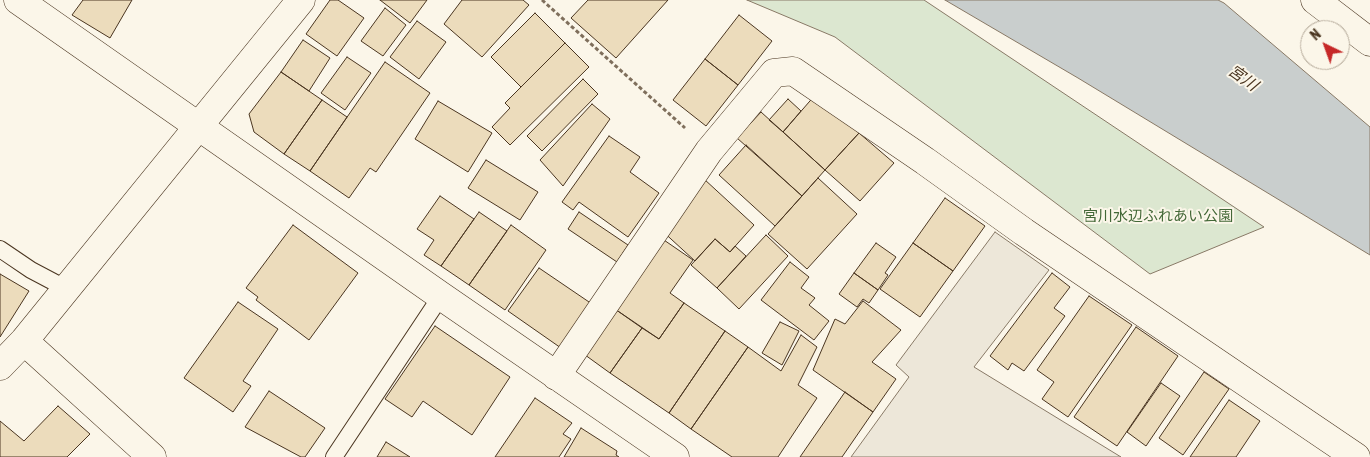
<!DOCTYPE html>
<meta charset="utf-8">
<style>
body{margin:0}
#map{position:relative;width:1370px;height:457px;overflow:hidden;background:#fbf6e9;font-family:"Asap Condensed",sans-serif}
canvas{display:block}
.north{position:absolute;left:1300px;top:20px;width:50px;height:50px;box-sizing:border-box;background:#fbf6e9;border:1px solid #b4a999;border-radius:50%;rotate:318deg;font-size:14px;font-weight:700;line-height:20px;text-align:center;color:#4a3520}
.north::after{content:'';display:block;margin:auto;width:18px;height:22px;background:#c62828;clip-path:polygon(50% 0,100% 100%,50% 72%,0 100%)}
</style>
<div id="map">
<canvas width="1370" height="457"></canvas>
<div class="north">N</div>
</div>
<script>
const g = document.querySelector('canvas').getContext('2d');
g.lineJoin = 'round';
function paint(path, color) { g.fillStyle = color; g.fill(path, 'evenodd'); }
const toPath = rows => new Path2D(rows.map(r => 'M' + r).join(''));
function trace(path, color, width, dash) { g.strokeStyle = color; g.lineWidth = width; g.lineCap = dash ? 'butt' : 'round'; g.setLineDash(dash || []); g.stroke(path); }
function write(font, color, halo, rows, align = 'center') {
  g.font = font + ' "Asap Condensed","Noto Sans JP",sans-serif'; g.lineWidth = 4; g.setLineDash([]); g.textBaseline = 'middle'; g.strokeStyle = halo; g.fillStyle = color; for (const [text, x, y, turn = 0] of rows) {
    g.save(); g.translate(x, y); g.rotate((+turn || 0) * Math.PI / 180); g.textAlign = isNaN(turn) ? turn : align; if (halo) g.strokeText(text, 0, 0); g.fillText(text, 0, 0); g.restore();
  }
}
const green = toPath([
 [747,0,924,0,1264,227,1150,274,835,37,747,0]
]);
paint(green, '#dce7d0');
trace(green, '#887966', 1);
const parking = toPath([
 [995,232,1049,270,974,367,1121,457,851,457,909,377,896,365,995,232]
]);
paint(parking, '#ede7d9');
trace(parking, '#887966', 1);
const water = toPath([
 [945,0,1218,0,1224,3,1370,127,1370,255,1078,78,945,0]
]);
paint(water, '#c9cecd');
trace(water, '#887966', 1);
const building = toPath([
 [83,0,132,0,110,38,72,15,83,0],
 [330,0,338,0,364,18,337,56,306,34,330,0],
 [380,0,427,0,410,23,380,0],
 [462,0,523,0,529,5,482,57,444,24,462,0],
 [588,0,668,0,616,58,571,18,588,0],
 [385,8,406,25,383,56,361,41,385,8],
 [535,13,565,43,521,87,491,57,535,13],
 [739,15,772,41,738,85,705,59,739,15],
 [417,21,446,42,419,79,390,57,417,21],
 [303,40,330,58,309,91,281,72,303,40],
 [565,43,589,67,510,145,492,127,510,108,505,103,565,43],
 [347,57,371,73,345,110,321,93,347,57],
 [705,59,738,85,706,126,673,100,705,59],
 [385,62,430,93,376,172,370,168,349,198,310,171,385,62],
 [281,72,322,100,284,154,254,132,249,114,281,72],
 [583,79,598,94,542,151,527,136,583,79],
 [816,94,859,133,825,170,783,132,816,94],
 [788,99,801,111,783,132,769,120,788,99],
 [322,100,347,117,310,171,284,154,322,100],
 [438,101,492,133,468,172,415,139,438,101],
 [592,104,610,119,563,186,540,160,592,104],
 [761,112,825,170,802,196,737,138,761,112],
 [859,133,894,163,860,201,825,170,859,133],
 [609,136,640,157,630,172,659,193,628,237,579,202,573,210,562,202,609,136],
 [746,145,802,196,775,226,719,175,746,145],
 [486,160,538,192,520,220,468,188,486,160],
 [818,178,857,214,807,269,768,234,818,178],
 [704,179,754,225,730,252,715,239,695,261,659,228,704,179],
 [440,196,474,219,441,266,424,255,434,240,417,229,440,196],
 [945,198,985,226,953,271,913,243,945,198],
 [479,212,507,231,469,285,441,266,479,212],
 [579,212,628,245,617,262,568,229,579,212],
 [293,225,358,273,309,340,256,300,258,297,246,288,293,225],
 [511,225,546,250,505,310,469,285,511,225],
 [766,235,788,256,739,309,717,288,766,235],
 [661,238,693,260,670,293,684,303,659,339,612,307,661,238],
 [715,239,730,252,735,246,746,256,717,288,691,265,715,239],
 [876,243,896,257,885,273,888,275,878,290,854,273,876,243],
 [913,243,953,271,920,317,880,289,913,243],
 [790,262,809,277,801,288,815,298,809,305,829,321,814,340,761,300,790,262],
 [539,268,592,304,561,348,508,311,539,268],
 [854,273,878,290,869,303,863,299,857,307,839,294,854,273],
 [1052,273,1070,287,1054,308,1065,316,1024,371,1012,363,1008,370,990,356,1052,273],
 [0,274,29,291,0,337,0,274],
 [1089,296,1132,325,1068,417,1042,399,1054,382,1037,370,1089,296],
 [863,301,901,330,872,362,896,379,873,412,813,370,835,319,845,324,863,301],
 [238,302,278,329,243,381,251,386,233,412,184,378,238,302],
 [684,303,725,331,669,413,610,373,642,328,659,339,684,303],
 [612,307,642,328,610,373,581,352,612,307],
 [780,322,799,331,782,365,762,353,780,322],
 [435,326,510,377,472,435,423,401,412,417,385,399,435,326],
 [1136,327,1178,356,1117,446,1074,417,1136,327],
 [725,331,748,347,691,429,669,413,725,331],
 [801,335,817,347,798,385,817,398,778,457,732,457,691,429,748,347,781,371,801,335],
 [1204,372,1229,389,1183,455,1159,438,1204,372],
 [1161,383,1180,396,1146,446,1127,432,1161,383],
 [269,391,325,428,305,457,301,457,245,427,269,391],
 [845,392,873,412,842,457,800,457,845,392],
 [535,398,572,423,563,434,571,439,559,457,495,457,535,398],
 [1229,400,1260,421,1236,457,1190,457,1229,400],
 [58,406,90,434,67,457,0,457,0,421,24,441,58,406],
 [581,428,617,451,616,455,619,457,564,457,581,428],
 [386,442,410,457,377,457,386,442]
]);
paint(building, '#ecdcbc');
trace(building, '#4a3520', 1);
const lane = toPath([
 [0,249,31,270,67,289],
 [334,457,441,296]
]);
const street = toPath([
 [18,0,441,296,675,457],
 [1315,0,1370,42],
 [24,341,152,457],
 [0,366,24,341,301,0],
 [556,376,709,151,774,73,793,71,925,161,1024,232,1356,457]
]);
trace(lane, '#4a3520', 18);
trace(street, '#4a3520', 29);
trace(toPath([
 [542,0,685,128]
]), '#7f6f5c', 3, [4, 2.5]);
trace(lane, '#fbf6e9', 16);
trace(street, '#fbf6e9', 28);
write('15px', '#436837', '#fbf6e9', [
 ["宮川水辺ふれあい公園",1158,216]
]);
write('italic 16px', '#4a3520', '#fbf6e9', [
 ["宮川",1243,78,35]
]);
</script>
